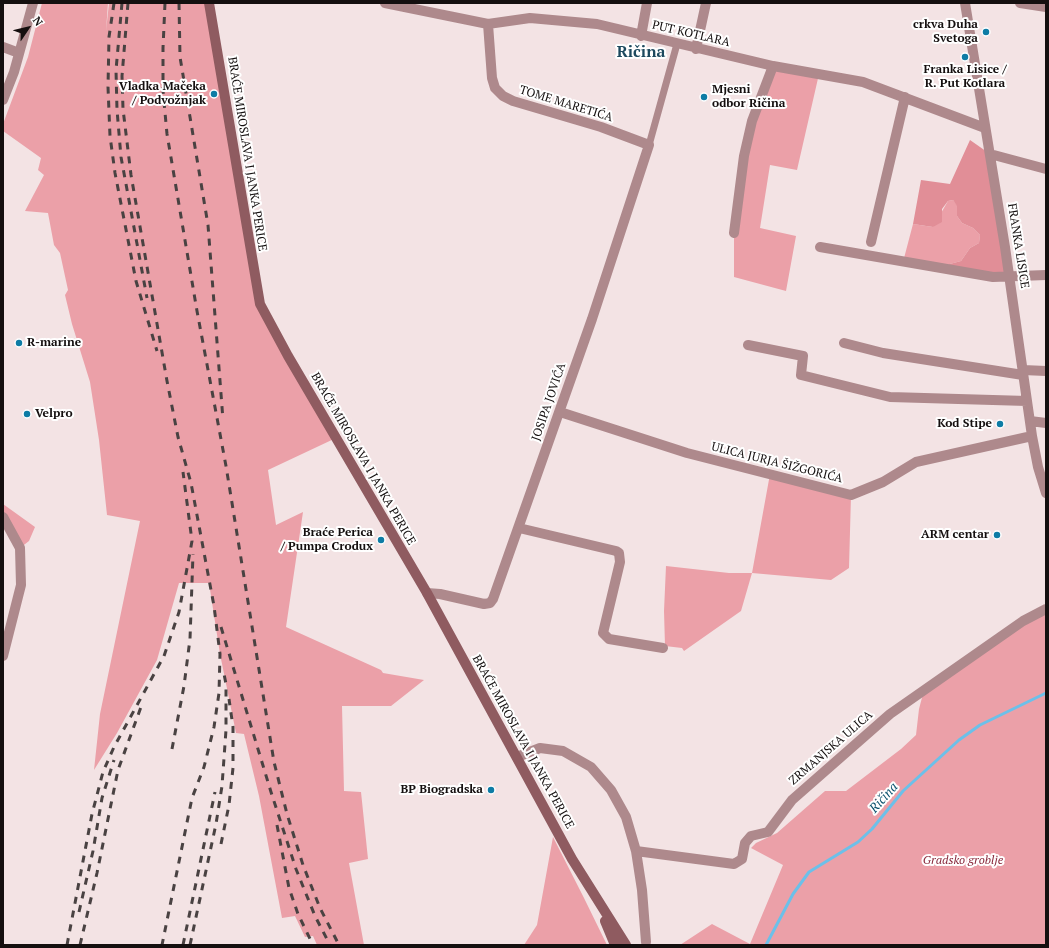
<!DOCTYPE html>
<meta charset="utf-8">
<style>
body{margin:0}
#map{position:relative;width:1049px;height:948px;overflow:hidden;background:#f3e3e4;font-family:"PT Serif",serif}
canvas{display:block}
.frame{position:absolute;inset:0;border:4px solid #140f0f;pointer-events:none}
.north{position:absolute;left:8px;top:8px;width:40px;height:40px;-webkit-text-stroke:3px #fff;paint-order:stroke;rotate:55deg;font-size:11px;font-weight:700;line-height:16px;text-align:center;color:#140f0f}
.north::after{content:'';display:block;margin:auto;width:14px;height:18px;background:#140f0f;clip-path:polygon(50% 0,100% 100%,50% 72%,0 100%)}
</style>
<div id="map">
<canvas width="1049" height="948"></canvas>
<div class="frame"></div>
<div class="north">N</div>
</div>
<script>
const g = document.querySelector('canvas').getContext('2d');
g.lineJoin = 'round';
function paint(path, color) { g.fillStyle = color; g.fill(path, 'evenodd'); }
const toPath = rows => new Path2D(rows.map(r => 'M' + r).join(''));
function trace(path, color, width, dash) { g.strokeStyle = color; g.lineWidth = width; g.lineCap = dash ? 'butt' : 'round'; g.setLineDash(dash || []); g.stroke(path); }
function write(font, color, halo, rows, align = 'center') {
  g.font = font + ' "PT Serif",serif'; g.lineWidth = 4; g.setLineDash([]); g.textBaseline = 'middle'; g.strokeStyle = halo; g.fillStyle = color; for (const [text, x, y, turn = 0] of rows) {
    g.save(); g.translate(x, y); g.rotate((+turn || 0) * Math.PI / 180); g.textAlign = isNaN(turn) ? turn : align; if (halo) g.strokeText(text, 0, 0); g.fillText(text, 0, 0); g.restore();
  }
}
paint(toPath([
 [42,3,108,3,106,31,109,3,209,3,260,303,336,438,268,470,276,525,303,512,286,627,381,670,383,673,424,680,391,706,342,706,344,791,361,792,368,859,349,863,364,945,317,945,313,936,305,937,295,916,282,918,259,796,244,734,236,733,220,654,209,583,179,583,157,660,117,733,94,770,100,714,140,521,107,515,99,440,90,382,72,324,65,295,68,290,60,253,54,245,48,213,25,211,44,175,38,170,41,158,3,131,3,124,28,57],
 [773,66,819,74,797,170,770,165,760,228,796,236,786,291,734,277,734,233,744,156],
 [953,200,957,205,957,216,962,223,973,228,980,235,979,243,970,248,961,261,946,265,903,262,913,224,933,227,948,201],
 [770,474,851,495,849,568,831,580,752,573,741,611,684,651,682,648,665,646,664,611,666,566,729,573,752,573],
 [3,504,35,527,29,541,20,548,3,517],
 [1046,609,1046,945,680,945,712,924,750,944,783,865,751,848,756,843,777,833,825,791,846,791,901,749,916,735,919,709,924,690],
 [553,837,584,898,607,945,524,945,537,925]
]), '#eba0a8');
paint(toPath([
 [970,140,990,154,1009,277,946,265,961,261,970,248,979,243,980,235,973,228,962,223,957,216,957,206,953,200,948,201,942,209,942,222,933,227,913,224,921,180,950,184]
]), '#e18e97');
trace(toPath([
 [766,945,793,894,809,872,858,842,872,829,903,791,959,740,980,725,1046,693]
]), '#6cc0e9', 3);
trace(toPath([
 [649,145,677,44]
]), '#ae898c', 7);
trace(toPath([
 [385,3,488,24,530,18,597,24,773,66,863,82,985,128],
 [965,3,1005,247,1032,436,1038,467,1046,493],
 [1020,3,1046,7],
 [641,36,647,3],
 [3,47,19,53],
 [696,49,706,3],
 [3,100,14,72,33,3],
 [990,154,1046,169],
 [734,233,744,156,752,121,773,66],
 [871,242,905,97],
 [820,247,993,277,1046,275],
 [844,343,883,353,1023,375],
 [748,345,803,356,801,375,890,397,1027,401],
 [1023,370,1046,371],
 [560,412,687,453,851,495,883,482,916,462,1032,436],
 [1030,421,1046,423],
 [3,517,20,548,21,585,3,656],
 [519,528,616,551,619,553,620,562,603,633,609,639,663,648],
 [427,593,440,594,484,604,490,603,493,599,592,319,649,145,601,127,513,101,503,96,495,88,492,78,488,24],
 [517,757,540,748,563,751,591,767,611,790,626,817,636,851,642,890,646,942],
 [636,851,734,864,742,859,745,843,751,836,768,832,792,800,890,714,1023,621,1046,609]
]), '#ae898c', 10);
trace(toPath([
 [209,3,260,304,288,356,427,593,572,859,626,945],
 [605,921,615,945]
]), '#8f5b60', 10);
trace(toPath([
 [114,3,109,37,108,87,110,136,115,173,136,281,157,351],
 [122,3,116,70,117,110,121,157,147,298],
 [128,3,122,76,123,109,131,175,167,381,178,437,191,483,214,606,220,654,219,693,214,727,204,767,192,798,162,945],
 [165,3,163,48,163,91,167,134,197,311,226,466,274,762,287,814,303,865,320,908,339,945],
 [179,3,180,57,208,225,223,420],
 [221,627,271,792,296,869,315,916,330,945],
 [172,749,184,686,190,639,193,554],
 [277,825,289,888,298,914,313,945],
 [221,844,229,805,233,768,233,727,229,699],
 [79,912,93,851,102,798,114,760],
 [67,945,92,814,103,772,114,747,164,656,179,612,192,541,183,472],
 [80,945,97,873,118,770,141,707],
 [183,945,215,792],
 [190,945,216,824,222,786,226,730,226,684,223,669]
]), '#494242', 3, [7, 7]);
for (const [x, y, r, color] of [
 [986,32,4,"#0d7ca5"],
 [965,57,4,"#0d7ca5"],
 [214,94,4,"#0d7ca5"],
 [704,97,4,"#0d7ca5"],
 [19,343,4,"#0d7ca5"],
 [27,414,4,"#0d7ca5"],
 [1000,424,4,"#0d7ca5"],
 [997,535,4,"#0d7ca5"],
 [381,540,4,"#0d7ca5"],
 [491,790,4,"#0d7ca5"]
]) { const dot = new Path2D(); dot.arc(x, y, r, 0, 2 * Math.PI); g.fillStyle = color; g.fill(dot); trace(dot, '#fff', 1.5); }
write('bold 12px', '#140f0f', '#fff', [
 ["crkva Duha",978,25],
 ["Svetoga",978,39],
 ["Franka Lisice /",965,70,"center"],
 ["R. Put Kotlara",965,84,"center"],
 ["Vladka Mačeka",206,87],
 ["/ Podvožnjak",206,101],
 ["Mjesni",712,90,"left"],
 ["odbor Ričina",712,104,"left"],
 ["R-marine",27,343,"left"],
 ["Velpro",35,414,"left"],
 ["Kod Stipe",992,424],
 ["Braće Perica",373,533],
 ["/ Pumpa Crodux",373,547],
 ["ARM centar",989,535],
 ["BP Biogradska",483,790]
], 'right');
write('12px', '#140f0f', '#fff', [
 ["PUT KOTLARA",691,34,13],
 ["TOME MARETIĆA",566,104,17],
 ["BRAĆE MIROSLAVA I JANKA PERICE",247,154,81],
 ["FRANKA LISICE",1018,246,81],
 ["JOSIPA JOVIĆA",549,402,-71],
 ["BRAĆE MIROSLAVA I JANKA PERICE",363,459,60],
 ["ULICA JURJA ŠIŽGORIĆA",777,463,14],
 ["BRAĆE MIROSLAVA I JANKA PERICE",523,742,61],
 ["ZRMANJSKA ULICA",831,748,-41]
]);
write('italic 12px', '#89293c', '#fff', [
 ["Gradsko groblje",963,861]
]);
write('italic 13px', '#0c526e', '#fff', [
 ["Ričina",884,798,-48]
]);
write('bold 16px', '#1d495e', '#fff', [
 ["Ričina",641,52]
]);
</script>
